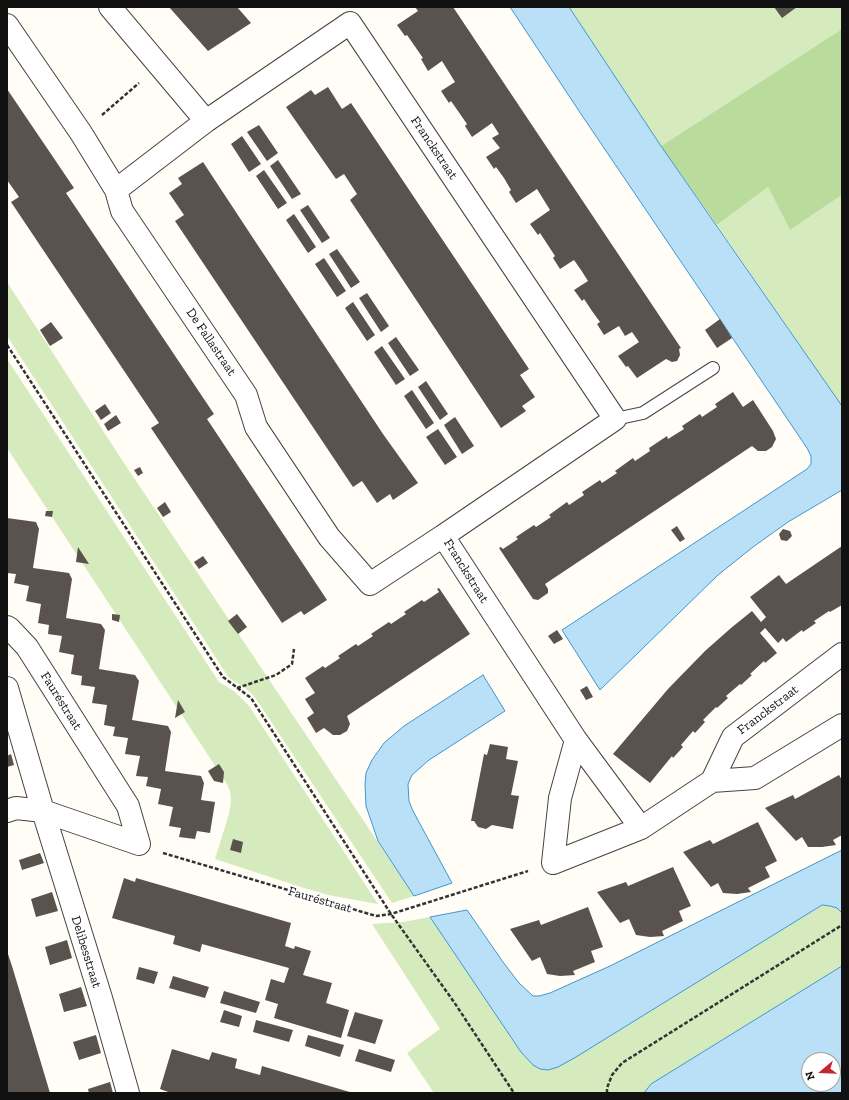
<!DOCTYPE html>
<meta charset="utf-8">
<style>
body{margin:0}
#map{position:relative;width:849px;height:1100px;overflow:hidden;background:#fffdf5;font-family:"Zilla Slab",serif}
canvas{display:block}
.frame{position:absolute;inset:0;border:8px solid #111;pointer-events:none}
.north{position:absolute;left:801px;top:1052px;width:40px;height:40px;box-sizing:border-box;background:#fff;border:1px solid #a0a0a0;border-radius:50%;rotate:251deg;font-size:11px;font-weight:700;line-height:16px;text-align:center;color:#111}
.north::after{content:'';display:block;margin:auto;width:14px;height:18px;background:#c4262e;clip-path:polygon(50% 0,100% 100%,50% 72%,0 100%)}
</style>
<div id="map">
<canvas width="849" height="1100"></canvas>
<div class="frame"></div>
<div class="north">N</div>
</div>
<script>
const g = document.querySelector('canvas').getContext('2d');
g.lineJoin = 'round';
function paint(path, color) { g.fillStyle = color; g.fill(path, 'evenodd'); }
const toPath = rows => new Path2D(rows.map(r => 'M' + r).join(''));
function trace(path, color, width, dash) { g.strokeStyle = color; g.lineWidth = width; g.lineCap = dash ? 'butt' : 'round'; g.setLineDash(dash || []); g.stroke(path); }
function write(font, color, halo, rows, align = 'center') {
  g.font = font + ' "Zilla Slab",serif'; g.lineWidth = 4; g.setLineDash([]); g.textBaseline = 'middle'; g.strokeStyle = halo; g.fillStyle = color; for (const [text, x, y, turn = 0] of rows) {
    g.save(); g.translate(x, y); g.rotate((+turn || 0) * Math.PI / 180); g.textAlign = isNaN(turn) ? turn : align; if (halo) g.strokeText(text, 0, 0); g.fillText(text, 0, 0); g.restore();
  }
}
paint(toPath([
 [569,7,842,7,842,29,661,146],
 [768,187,790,230,842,195,842,406,717,225],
 [7,282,122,460,414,896,392,903,254,696,244,687,229,678,7,336],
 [7,359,219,682,234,691,249,706,378,904,328,895,304,888,215,859,229,814,231,801,230,791,227,784,7,448],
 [822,905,830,906,837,908,842,913,842,966,651,1084,644,1093,434,1093,407,1053,440,1029,372,924,403,922,430,917,521,1052,533,1065,576,1057]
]), '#d5ebbd');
paint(toPath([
 [842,29,842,195,790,230,768,187,717,225,661,146]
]), '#b9dc9c');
const water = toPath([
 [510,7,569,7,661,146,842,406,842,490,788,522,753,547,718,575,600,690,562,630,807,469,811,464,811,456,807,448,581,114,510,7],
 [483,675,505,711,429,760,412,775,408,784,409,801,413,811,452,883,414,896,378,841,366,806,365,785,366,773,372,760,384,743,404,726,483,675],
 [842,850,842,913,837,908,830,906,822,905,576,1057,558,1067,548,1070,540,1069,533,1065,521,1052,430,917,467,910,503,962,519,983,533,996,539,996,550,993,610,966,842,850],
 [842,966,842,1093,644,1093,651,1084,842,966],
 [809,1060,833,1060,833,1084,809,1084,809,1060]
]);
paint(water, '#b9e0f7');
trace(water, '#3f96cf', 1);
paint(toPath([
 [169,7,237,7,251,23,208,51],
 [415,7,453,7,681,348,679,349,680,355,677,361,672,362,666,359,637,378,628,366,626,367,618,356,639,342,632,332,625,336,619,326,604,335,597,324,600,322,592,311,584,299,582,301,574,290,588,281,581,270,574,260,560,269,553,258,555,256,540,233,538,235,530,224,550,210,537,189,516,203,509,192,511,190,504,178,496,167,494,169,486,157,500,148,492,138,499,134,492,123,472,137,465,126,467,124,451,101,449,103,441,91,455,82,442,61,428,71,421,59,423,58,407,35,405,36,397,25,418,11],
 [774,7,797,7,782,18],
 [328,87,342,109,351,103,529,369,520,375,535,397,522,406,526,411,501,428,350,200,357,194,344,174,336,179,286,107,311,90,315,95],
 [7,89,74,188,66,193,214,414,207,419,327,600,304,615,301,611,282,623,151,428,159,423,11,202,19,197,7,180],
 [259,125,278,153,267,161,247,132],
 [242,136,261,164,249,172,231,144],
 [278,160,301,194,292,199,270,166],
 [203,162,251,235,383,434,418,483,393,500,390,494,377,503,362,481,353,487,175,221,184,215,169,193,182,184,178,178],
 [264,170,287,203,278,209,256,176],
 [308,205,330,238,322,243,300,210],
 [294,214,316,247,308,253,286,220],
 [337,249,360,282,351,288,329,254],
 [324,258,346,291,337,297,315,264],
 [367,293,389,326,381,332,359,298],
 [353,302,375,335,367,341,345,308],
 [720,319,732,338,717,348,705,330],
 [51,322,63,338,50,346,40,330],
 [396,337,419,370,410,376,388,343],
 [382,346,405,379,396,385,374,352],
 [426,381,448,414,440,420,418,387],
 [412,390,434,423,426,429,404,396],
 [733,392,743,407,753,400,773,431,776,439,772,447,766,451,758,451,752,446,545,584,548,589,548,593,538,600,533,599,499,548,501,547,503,549,518,539,516,537,534,525,536,527,551,517,549,515,567,502,569,505,584,495,582,492,600,480,602,483,617,473,615,471,633,458,635,461,650,451,649,448,667,436,668,439,684,429,682,426,700,414,702,417,717,407,715,404],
 [105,404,111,413,101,420,95,411],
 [116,415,121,423,108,431,104,424],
 [455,417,474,446,462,454,444,425],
 [438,429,457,457,445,465,426,437],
 [140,467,143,473,138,476,134,470],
 [165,502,171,512,163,517,157,508],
 [46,511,53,511,52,517,45,516],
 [7,518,36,522,39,529,33,568,69,573,72,579,66,618,101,624,105,630,99,669,135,675,139,681,132,720,168,726,171,732,165,771,201,776,204,783,201,800,215,802,210,833,197,831,195,839,179,837,181,828,169,826,173,807,158,804,161,789,146,786,148,777,136,776,140,756,125,754,128,738,113,736,115,727,104,725,107,705,92,703,95,687,81,685,82,676,71,674,74,655,59,652,62,636,48,634,49,625,38,623,41,604,26,601,29,586,14,583,16,574,7,573,8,553,7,553],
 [677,526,685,539,680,542,671,530],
 [783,529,790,531,792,536,787,541,781,540,779,534],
 [842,546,842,605,830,612,829,611,814,621,816,623,803,632,802,630,786,642,783,638,778,643,765,628,760,633,777,653,765,663,764,661,750,674,752,675,741,685,740,684,726,696,728,698,717,708,716,707,703,720,705,722,695,733,693,731,681,745,683,747,673,758,672,756,650,783,613,754,668,689,705,651,731,628,752,611,761,622,766,617,750,597,779,575,786,584],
 [78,547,89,564,76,562],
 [203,556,208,563,199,569,194,562],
 [439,588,470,634,347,716,350,724,347,731,340,735,333,735,324,728,316,733,307,718,314,713,305,699,315,693,305,678,323,666,325,668,340,658,338,656,356,644,358,646,373,636,371,634,389,622,391,624,406,614,404,612,422,600,424,602,439,592,437,589],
 [112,614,120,615,119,622,112,620],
 [237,614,247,627,238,634,228,621],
 [557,630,563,639,554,644,548,636],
 [587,686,593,697,586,700,580,690],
 [178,700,185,712,175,718],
 [490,744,508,747,506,759,518,761,511,795,519,796,513,829,492,825,486,829,478,827,474,821,471,821,484,754,487,755],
 [11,754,14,765,7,767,7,756],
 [219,764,224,772,223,783,214,781,208,771],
 [839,775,842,780,842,835,833,840,836,845,822,847,808,847,802,837,796,841,765,808,793,795,795,799],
 [758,822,777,861,765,867,770,877,748,888,751,892,737,894,723,893,718,883,711,887,683,852,710,840,713,844],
 [233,839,243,842,241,853,230,850],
 [40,853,44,863,22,870,19,860],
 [673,867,691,906,679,911,683,921,662,931,664,936,650,937,636,935,629,919,620,923,597,892,626,882,628,886],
 [124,878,135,882,136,878,291,923,285,946,294,949,295,946,311,951,303,975,332,983,326,1003,349,1010,341,1038,274,1018,278,1004,265,1000,271,979,284,983,289,968,202,944,200,952,173,944,175,936,112,918],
 [52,892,58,911,36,917,31,899],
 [588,907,603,947,591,951,595,962,573,971,575,975,560,976,547,974,540,957,532,961,510,929,539,920,541,925],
 [67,940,72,958,50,965,45,947],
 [7,951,12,966,50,1093,7,1093],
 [139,967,158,972,154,984,136,979],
 [173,976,209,987,205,998,169,988],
 [81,987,87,1006,64,1012,59,994],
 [224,991,260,1002,256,1013,220,1003],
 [224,1010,242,1016,239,1027,220,1022],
 [355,1012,383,1020,375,1044,347,1036],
 [256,1020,293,1030,289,1042,253,1032],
 [96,1035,101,1053,79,1060,73,1042],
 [308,1035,344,1045,340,1057,305,1046],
 [172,1049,209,1060,212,1052,237,1059,235,1068,260,1075,262,1066,353,1093,171,1093,160,1089],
 [359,1049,395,1060,391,1072,355,1061],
 [110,1082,113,1093,89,1093,88,1089]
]), '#5a524d');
const service = toPath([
 [615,419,643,413,713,368]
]);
const minor = toPath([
 [110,7,206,121,350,23,615,419,443,536,576,740,641,828],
 [7,25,81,133,116,190,122,211,246,395,256,427,329,537,370,584,443,536],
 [116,190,206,121],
 [7,627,10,629,27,647,128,806,139,844,43,811,16,808,7,811],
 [7,688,43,811,101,998,128,1093],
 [576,740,560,798,553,863,641,828,712,781,755,778,842,725],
 [712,781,733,737,842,654]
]);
trace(service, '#444', 14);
trace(minor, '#444', 24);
trace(toPath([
 [102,115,139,83],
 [7,345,223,677,251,698,391,914,454,1002,514,1093],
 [237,688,276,675,292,664,294,649],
 [163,853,376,916,391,914,528,871],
 [607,1093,607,1088,612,1075,622,1063,842,925]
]), '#333', 2.5, [4, 2]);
trace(service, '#fff', 12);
trace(minor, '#fff', 22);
write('13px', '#111', '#fff', [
 ["Franckstraat",434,148,56],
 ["De Fallastraat",211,342,56],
 ["Franckstraat",466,571,58],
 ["Fauréstraat",61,701,58],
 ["Franckstraat",768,710,-37],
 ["Fauréstraat",320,900,16],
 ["Delibesstraat",86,952,73]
]);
</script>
